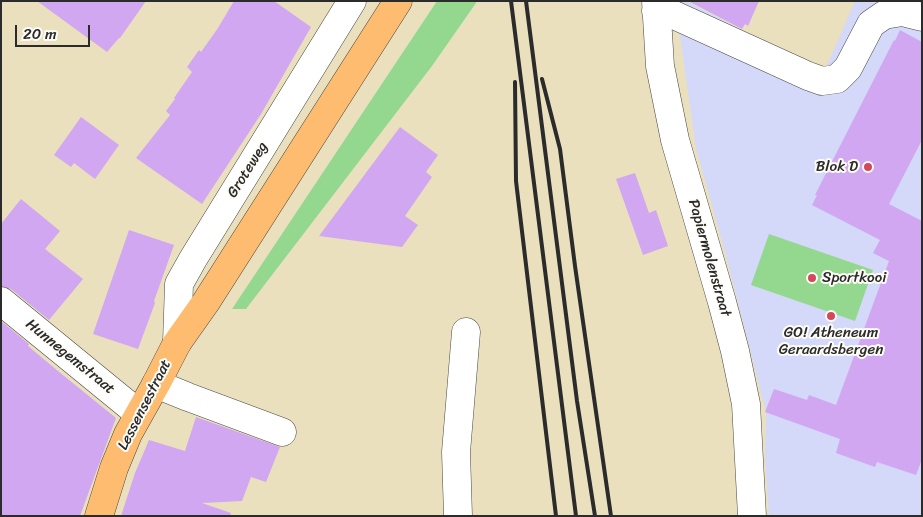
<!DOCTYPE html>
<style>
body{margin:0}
#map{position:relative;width:923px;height:517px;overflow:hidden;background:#eae0be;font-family:Sriracha,sans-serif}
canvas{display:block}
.frame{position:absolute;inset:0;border:2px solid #2b2b2b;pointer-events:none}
.scale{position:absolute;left:15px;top:25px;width:75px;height:22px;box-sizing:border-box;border:2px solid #2b2b2b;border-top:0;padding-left:6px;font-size:15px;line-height:18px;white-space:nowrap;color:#2b2b2b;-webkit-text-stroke:4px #fdfcf7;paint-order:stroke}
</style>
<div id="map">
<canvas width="923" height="517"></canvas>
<div class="frame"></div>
<div class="scale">20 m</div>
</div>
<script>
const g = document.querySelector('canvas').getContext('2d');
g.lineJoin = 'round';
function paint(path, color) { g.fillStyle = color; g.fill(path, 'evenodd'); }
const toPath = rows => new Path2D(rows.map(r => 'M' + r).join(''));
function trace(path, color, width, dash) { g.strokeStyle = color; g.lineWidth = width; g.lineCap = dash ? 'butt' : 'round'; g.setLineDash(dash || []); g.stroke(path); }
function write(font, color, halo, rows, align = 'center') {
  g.font = font + ' Sriracha,sans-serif'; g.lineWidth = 4; g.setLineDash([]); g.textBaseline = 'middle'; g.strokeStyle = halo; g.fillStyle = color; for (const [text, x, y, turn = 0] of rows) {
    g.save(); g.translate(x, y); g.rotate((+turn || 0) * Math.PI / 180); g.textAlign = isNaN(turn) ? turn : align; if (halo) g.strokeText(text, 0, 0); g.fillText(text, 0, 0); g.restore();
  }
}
paint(toPath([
 [675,1,686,1,824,72,855,1,922,1,922,516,769,516,765,457,766,412,725,252,696,148]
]), '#d4d8f9');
paint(toPath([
 [437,1,476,1,476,3,432,66,246,309,232,309],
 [769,234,873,270,855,321,751,285]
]), '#94d890');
paint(toPath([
 [37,1,146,1,120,38,119,38,107,52],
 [234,1,274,1,311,27,261,114,202,204,136,158,170,115,166,111,175,99,174,98,192,72,187,67,199,50,201,52,218,28],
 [688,1,759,1,748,26,745,24,742,29],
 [900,30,922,42,922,140,889,204,922,221,922,459,916,475,877,462,875,467,836,453,840,439,765,412,774,389,807,400,809,395,836,405,889,261,873,253,880,240,812,205,817,195,815,195,894,40,895,41],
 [81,117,119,145,95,179,74,163,71,167,54,155],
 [400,127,438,155,426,172,432,177,405,216,418,225,402,247,319,236],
 [635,173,649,213,656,210,668,246,643,255,616,179],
 [21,199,60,231,45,249,83,279,49,320,11,289,1,286,1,224],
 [129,230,174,245,154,301,155,303,138,349,93,334],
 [1,321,29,344,28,346,58,371,116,418,80,516,1,516],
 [196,417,280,447,266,482,251,477,242,501,202,503,231,513,230,516,121,516,135,473,149,440,185,451]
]), '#d0a7f0');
const minor = toPath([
 [656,1,660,66,675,140,722,302,735,351,746,404,752,516],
 [656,11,674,15,808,76,822,81,837,79,848,68,871,24,884,15,902,12,922,17],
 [1,301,138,413],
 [177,343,179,284,193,259,352,1],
 [156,384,188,397,282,432],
 [458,516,456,452,466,332]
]);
const major = toPath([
 [99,516,114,468,128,434,156,384,177,343,206,302,398,1]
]);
trace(minor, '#484641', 29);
trace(major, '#484641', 29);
trace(minor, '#fff', 28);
trace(major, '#febc70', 28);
trace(toPath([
 [511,1,576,516],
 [526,1,577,401,595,516],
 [542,79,560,149,575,266,611,516],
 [515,82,516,181,556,516]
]), '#2b2b2b', 4);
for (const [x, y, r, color] of [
 [868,167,5,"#d1495b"],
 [812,278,5,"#d1495b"],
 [831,316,5,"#d1495b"]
]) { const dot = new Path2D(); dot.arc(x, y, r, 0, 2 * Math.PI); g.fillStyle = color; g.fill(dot); trace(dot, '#fdfcf7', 2); }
write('15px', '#2b2b2b', '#fdfcf7', [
 ["Blok D",858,167],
 ["Sportkooi",822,278,"left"],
 ["GO! Atheneum",831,333,"center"],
 ["Geraardsbergen",831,350,"center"]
], 'right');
write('15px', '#2b2b2b', '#fdfcf7', [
 ["Groteweg",248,170,-58],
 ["Papiermolenstraat",709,258,74],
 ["Hunnegemstraat",70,357,39],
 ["Lessensestraat",145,405,-63]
]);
</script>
